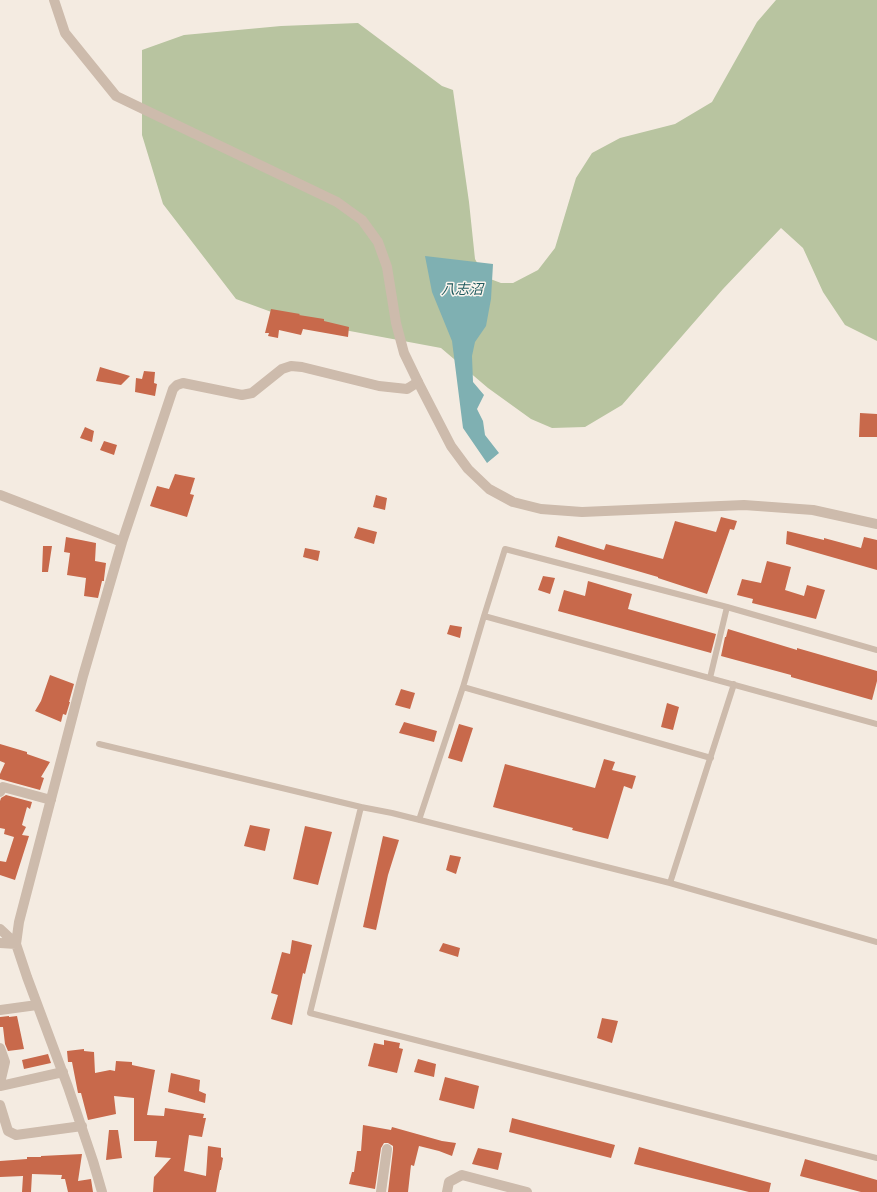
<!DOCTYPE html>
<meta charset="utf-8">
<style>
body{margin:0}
canvas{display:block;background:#f4ebe1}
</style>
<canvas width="877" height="1192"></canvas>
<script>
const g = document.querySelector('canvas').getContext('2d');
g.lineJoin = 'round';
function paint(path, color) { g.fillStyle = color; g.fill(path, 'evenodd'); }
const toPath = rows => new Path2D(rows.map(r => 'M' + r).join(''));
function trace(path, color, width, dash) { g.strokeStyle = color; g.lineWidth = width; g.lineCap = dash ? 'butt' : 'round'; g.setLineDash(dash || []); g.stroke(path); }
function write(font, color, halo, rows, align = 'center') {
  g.font = font + ' "Sofia Sans Condensed","Noto Sans JP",sans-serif'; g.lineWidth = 3; g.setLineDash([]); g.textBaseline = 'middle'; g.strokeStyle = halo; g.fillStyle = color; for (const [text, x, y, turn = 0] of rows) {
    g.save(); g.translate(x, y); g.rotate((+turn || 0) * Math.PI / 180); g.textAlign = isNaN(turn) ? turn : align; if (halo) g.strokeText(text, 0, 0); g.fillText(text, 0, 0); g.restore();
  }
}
paint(toPath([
 [776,0,877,0,877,341,845,325,823,292,803,248,781,228,723,289,622,405,585,427,552,428,531,419,488,388,441,348,296,321,236,299,163,204,142,135,142,50,184,35,281,26,358,23,442,86,453,90,469,202,475,259,485,277,501,283,513,283,538,270,555,248,576,178,592,153,620,138,675,124,712,102,757,22]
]), '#b8c4a0');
paint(toPath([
 [425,256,493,264,491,299,486,326,475,342,472,356,473,382,484,395,477,409,483,421,485,435,499,453,487,463,463,428,452,341,432,292]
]), '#7fb0b2');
paint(toPath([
 [271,309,300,314,299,315,324,319,324,321,349,327,348,337,303,329,301,335,279,330,278,338,268,336,269,333,265,333],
 [100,367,130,376,121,385,96,381],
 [144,371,155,372,154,383,157,384,155,396,135,392,136,378,142,379],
 [860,413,877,414,877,437,859,437],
 [85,427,94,431,92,442,80,438],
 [104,441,117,445,114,455,100,450],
 [175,474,195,478,190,494,194,495,187,517,150,506,157,486,169,489],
 [376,495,387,498,385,510,373,507],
 [721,517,737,521,734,530,730,529,707,594,658,578,658,577,555,547,558,536,604,550,606,544,663,559,675,521,716,532],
 [358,527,377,532,374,544,354,538],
 [787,531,824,540,824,538,861,548,864,537,877,540,877,570,786,544],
 [66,537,96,543,95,561,106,563,104,579,104,581,102,581,98,598,84,596,86,578,67,575,70,553,64,552],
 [43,546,52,546,48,572,42,572],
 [305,548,320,551,318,561,303,557],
 [767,561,791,567,785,590,804,596,807,585,825,590,816,619,752,603,753,599,737,595,742,579,761,583],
 [543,576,555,578,550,594,538,590],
 [588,581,632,594,628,609,716,634,711,653,558,611,564,590,585,596],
 [450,625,462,627,460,638,447,634],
 [728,629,797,650,797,648,877,671,877,681,872,700,791,677,791,675,721,656,725,637,726,637],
 [50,675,74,684,69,702,70,702,66,715,63,714,61,722,35,711,41,701],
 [401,689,415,693,410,709,395,705],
 [667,703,679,707,673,730,661,727],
 [404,722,437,731,434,742,399,733],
 [459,724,473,728,462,762,448,758],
 [0,744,27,752,27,754,50,762,41,777,44,778,40,790,0,779,0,774,5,763,0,761],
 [604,759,615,762,612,770,636,776,632,789,624,786,608,839,572,830,573,828,493,807,505,764,595,788],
 [6,795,32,802,30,809,27,807,22,825,26,827,22,835,29,836,15,880,0,875,0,861,6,862,14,837,4,834,5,829,0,828,0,801,1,798],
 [250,825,270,829,265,851,244,846],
 [305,826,332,832,318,885,293,879],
 [383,836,399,840,388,875,376,930,363,927],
 [450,855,461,857,456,874,446,870],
 [292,940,312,945,305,974,303,973,292,1025,271,1019,278,995,271,993,282,952,290,954],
 [443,943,460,948,458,957,439,951],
 [9,1016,9,1017,17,1016,24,1049,8,1051,5,1044,3,1027,0,1027,0,1017],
 [602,1018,618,1021,612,1043,597,1038],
 [384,1040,400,1043,399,1048,403,1049,397,1073,368,1066,374,1043,384,1045],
 [84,1049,84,1051,94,1052,95,1073,110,1070,115,1071,116,1061,132,1062,132,1065,155,1070,147,1115,164,1116,165,1108,204,1114,203,1118,206,1118,202,1137,189,1135,184,1171,206,1176,208,1146,221,1148,221,1157,223,1158,221,1170,220,1170,216,1192,153,1192,154,1177,171,1158,155,1157,157,1141,134,1141,134,1098,114,1096,116,1114,88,1120,81,1093,78,1093,72,1062,68,1062,67,1051],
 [48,1054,51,1063,24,1069,22,1060],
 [418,1059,436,1064,434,1077,414,1072],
 [171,1073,200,1080,199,1091,206,1094,205,1103,168,1092],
 [445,1077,479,1086,474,1109,439,1100],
 [512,1118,615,1145,611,1158,509,1132],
 [363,1125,391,1130,392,1127,442,1141,456,1143,452,1156,439,1151,419,1146,414,1166,411,1165,408,1192,388,1192,393,1150,393,1146,388,1143,384,1143,381,1148,375,1189,349,1184,352,1172,354,1172,357,1151,361,1151],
 [109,1130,118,1130,122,1158,106,1160],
 [639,1147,771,1183,769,1192,749,1192,634,1164],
 [478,1148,502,1153,498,1170,472,1164],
 [82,1154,78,1181,91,1179,93,1192,68,1192,65,1179,61,1179,62,1175,32,1174,31,1192,22,1192,23,1176,0,1177,0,1161,27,1159,27,1157,41,1157,41,1156],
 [805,1159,877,1180,877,1192,861,1192,800,1176]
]), '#c8694b');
trace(toPath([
 [484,616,877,724],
 [710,678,727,607],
 [463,687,711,758],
 [99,744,361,807,392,813,670,883,877,942],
 [361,807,310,1013,877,1158],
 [419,820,463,687,484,616,505,549,727,607,877,650],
 [670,883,734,684]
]), '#cdbbac', 6);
trace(toPath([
 [0,495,122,542],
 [0,792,3,787,51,800],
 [0,929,16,944],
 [0,943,16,944],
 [0,1010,37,1005],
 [0,1048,5,1062,0,1083],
 [0,1086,63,1072],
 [0,1105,8,1131,16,1135,82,1126],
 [102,1192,93,1161,68,1087,27,977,16,944,19,922,83,676,122,542,173,389,177,385,183,383,242,395,252,393,282,369,291,366,302,367,379,386,407,389,418,382],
 [381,1192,387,1149],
 [447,1192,449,1182,462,1175,527,1192]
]), '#cdbbac', 10);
trace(toPath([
 [54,0,65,33,116,96,337,202,362,220,378,242,387,267,396,323,404,353,418,382,451,446,468,469,489,489,513,502,541,509,582,512,744,505,813,510,877,524]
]), '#cdbbac', 10);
write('italic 14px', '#1f5a5e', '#fbf5ee', [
 ["八志沼",462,290]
]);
</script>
